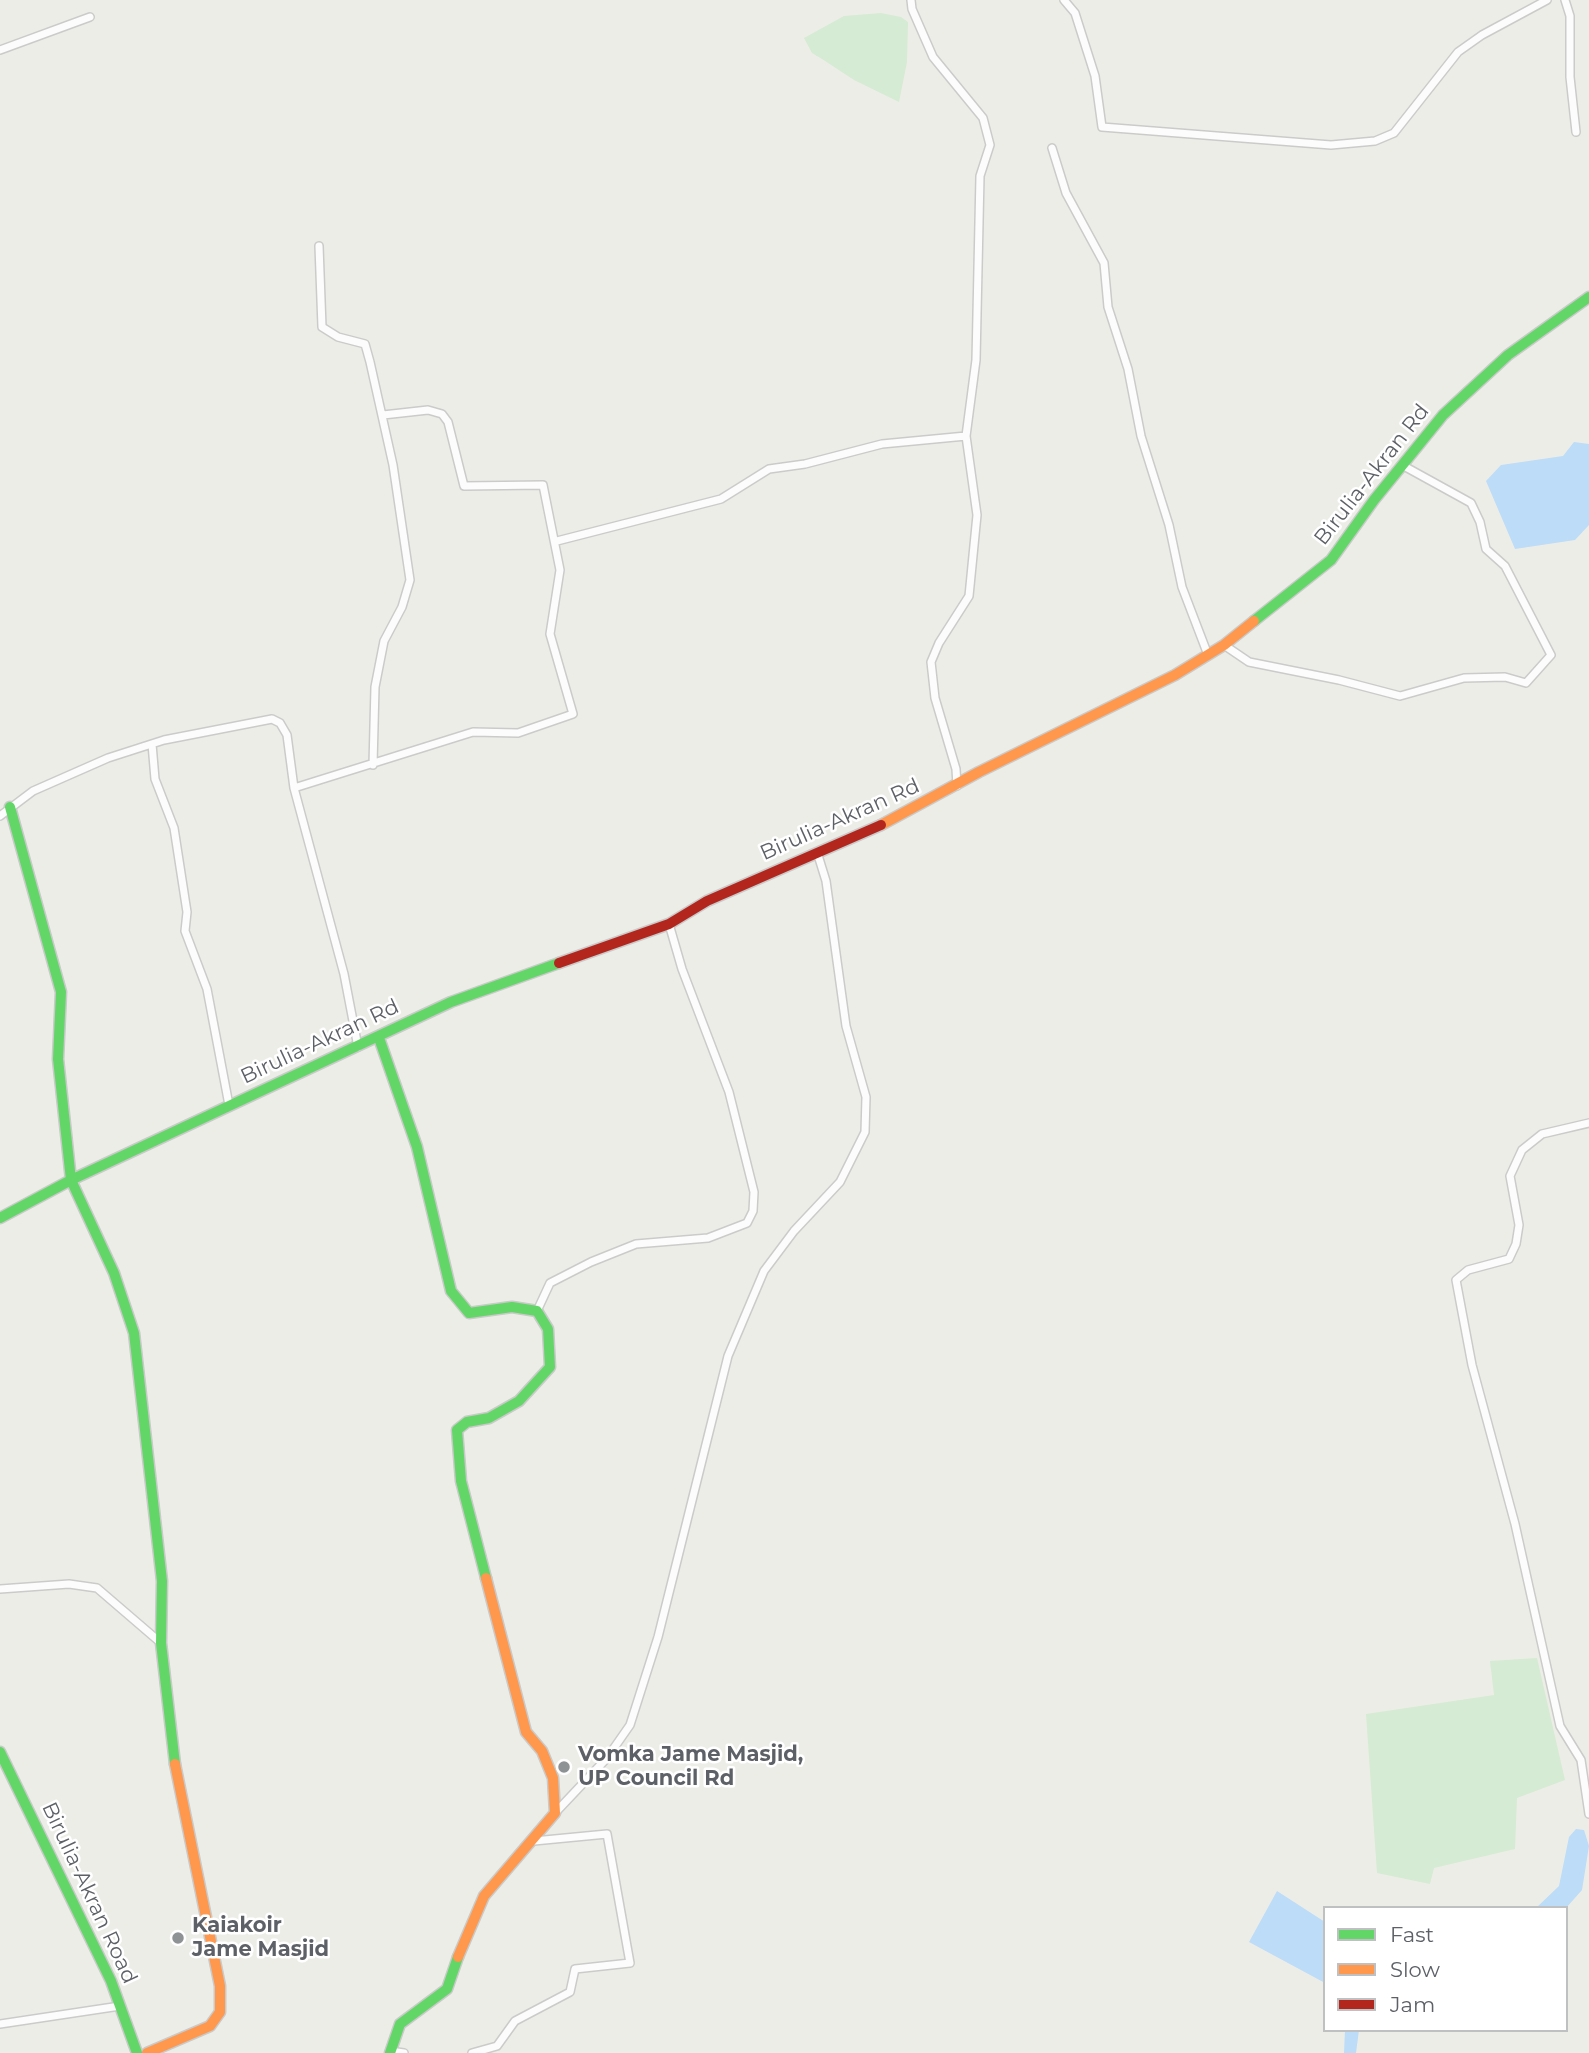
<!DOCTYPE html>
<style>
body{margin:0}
#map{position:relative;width:1589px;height:2053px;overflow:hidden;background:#edede8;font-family:Montserrat,sans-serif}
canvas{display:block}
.legend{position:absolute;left:1323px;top:1906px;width:245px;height:126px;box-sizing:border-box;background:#fff;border:2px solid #bec0c2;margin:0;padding:9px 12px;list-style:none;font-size:21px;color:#5d6167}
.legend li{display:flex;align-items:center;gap:14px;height:35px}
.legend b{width:35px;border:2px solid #bec0c2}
</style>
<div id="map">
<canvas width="1589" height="2053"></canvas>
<ul class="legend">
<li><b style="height:9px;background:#63d668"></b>Fast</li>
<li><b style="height:9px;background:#ff974d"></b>Slow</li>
<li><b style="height:9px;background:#b3261e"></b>Jam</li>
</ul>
</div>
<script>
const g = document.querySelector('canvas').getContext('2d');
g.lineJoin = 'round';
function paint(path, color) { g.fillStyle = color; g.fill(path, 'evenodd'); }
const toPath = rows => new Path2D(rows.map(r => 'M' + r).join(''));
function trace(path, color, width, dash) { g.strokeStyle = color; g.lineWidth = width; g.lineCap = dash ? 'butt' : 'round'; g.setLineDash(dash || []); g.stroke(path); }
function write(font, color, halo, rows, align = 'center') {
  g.font = font + ' Montserrat,sans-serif'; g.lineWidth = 5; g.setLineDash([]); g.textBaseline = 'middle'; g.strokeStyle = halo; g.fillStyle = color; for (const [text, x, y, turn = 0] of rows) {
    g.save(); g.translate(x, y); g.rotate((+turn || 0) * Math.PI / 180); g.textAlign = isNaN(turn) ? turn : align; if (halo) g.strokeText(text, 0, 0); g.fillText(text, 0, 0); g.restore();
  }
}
paint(toPath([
 [881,13,901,17,908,22,907,62,899,102,854,80,822,59,812,53,804,38,844,16],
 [1537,1658,1565,1780,1517,1798,1515,1849,1434,1868,1430,1884,1377,1873,1366,1714,1494,1695,1490,1661]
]), '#d5ebd3');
paint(toPath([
 [1574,442,1589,444,1589,525,1575,540,1515,549,1486,481,1501,465,1563,456],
 [1576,1829,1584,1830,1589,1846,1582,1890,1566,1908,1536,1908,1559,1886,1569,1837],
 [1277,1891,1325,1922,1325,1983,1249,1942],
 [1345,2030,1359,2030,1356,2053,1344,2053]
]), '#bcdcf8');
const street = toPath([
 [911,0,912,9,933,57,983,118,990,145,980,176,976,360,966,436,977,515,969,596,939,643,931,662,935,698,956,769,957,786],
 [1064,0,1075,13,1095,76,1102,127,1331,145,1375,141,1394,133,1458,52,1482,35,1547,0],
 [1565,0,1570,16,1570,77,1576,132],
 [0,50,90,17],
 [1052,148,1066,193,1104,263,1108,307,1128,369,1141,436,1169,525,1182,587,1208,655],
 [319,246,322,327,338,337,365,344,370,362,393,465,410,580,402,607,384,641,375,687,373,765],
 [557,541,721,499,769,469,805,464,882,444,966,436],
 [1224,645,1249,662,1339,680,1400,696,1464,678,1505,677,1526,683,1551,655,1505,566,1486,549,1480,522,1471,503,1402,465],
 [152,744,155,779,174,828,187,912,185,931,207,989,229,1105],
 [294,788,473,732,518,733,573,714,550,634,560,570,543,485,464,486,448,422,442,414,428,410,383,415],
 [0,816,33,791,108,758,164,740,272,719,280,723,287,735,294,788,344,974,358,1047],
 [1589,1123,1542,1134,1522,1150,1510,1176,1519,1225,1516,1244,1509,1259,1468,1270,1456,1280,1472,1365,1515,1524,1560,1726,1581,1760,1589,1814],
 [537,1311,550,1283,591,1262,636,1244,708,1238,747,1223,753,1211,754,1192,729,1092,682,969,669,924],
 [0,1589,69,1584,97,1588,161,1643],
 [555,1813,607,1758,630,1725,658,1637,728,1356,764,1271,794,1231,840,1182,865,1132,866,1097,846,1026,826,881,817,852],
 [0,2024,120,2006],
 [390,2051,404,2053],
 [472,2053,497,2046,515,2021,570,1992,575,1969,630,1963,607,1834,534,1841]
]);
const fast = toPath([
 [1254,621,1331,560,1374,500,1443,415,1508,355,1589,297],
 [10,807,61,992,58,1059,71,1180,114,1273,134,1333,162,1581,161,1643,175,1764],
 [379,1038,417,1147,451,1291,469,1313,512,1307,537,1311,548,1329,550,1367,519,1401,489,1418,467,1422,457,1430,461,1481,486,1578],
 [0,1218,71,1180,451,1002,559,963],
 [0,1752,111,1981,137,2053],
 [390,2053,400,2024,447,1989,458,1957]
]);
const slow = toPath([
 [881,825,979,772,1175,675,1224,645,1254,621],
 [458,1957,484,1896,555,1813,553,1778,542,1751,526,1732,486,1578],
 [147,2053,210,2026,220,2012,220,1986,175,1764]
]);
const jam = toPath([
 [559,963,669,924,707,901,881,825]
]);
trace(street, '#cbcbca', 10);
trace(fast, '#c9cac9', 13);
trace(slow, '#c9cac9', 13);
trace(jam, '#c9cac9', 13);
trace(street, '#fcfcfc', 7);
trace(fast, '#63d668', 10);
trace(slow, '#ff974d', 10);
trace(jam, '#b3261e', 10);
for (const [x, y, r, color] of [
 [564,1767,7,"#8f9294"],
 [178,1938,7,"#8f9294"]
]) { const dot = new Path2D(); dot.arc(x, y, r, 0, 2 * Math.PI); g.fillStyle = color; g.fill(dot); trace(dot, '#fff', 2.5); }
write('21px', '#5d6167', '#fff', [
 ["Birulia-Akran Rd",1372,475,-52],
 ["Birulia-Akran Rd",840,820,-24],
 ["Birulia-Akran Rd",320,1042,-25],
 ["Birulia-Akran Road",89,1893,65]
]);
write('bold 21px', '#5d6167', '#fff', [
 ["Vomka Jame Masjid,",578,1755],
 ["UP Council Rd",578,1779],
 ["Kaiakoir",192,1926],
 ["Jame Masjid",192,1950]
], 'left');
</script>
